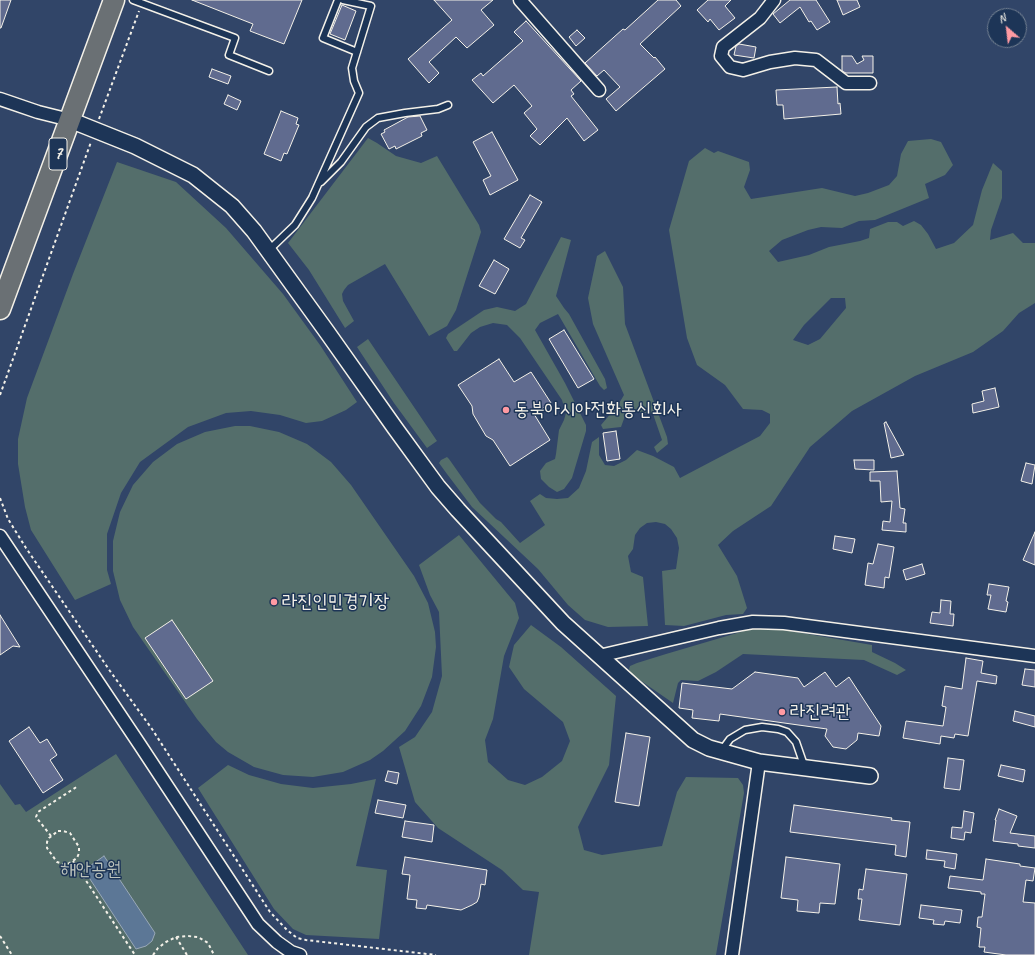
<!DOCTYPE html>
<meta charset="utf-8">
<style>
body{margin:0}
#map{position:relative;width:1035px;height:955px;overflow:hidden;background:#314568;font-family:Caveat,sans-serif}
canvas{display:block}
.north{position:absolute;left:987px;top:8px;width:40px;height:40px;box-sizing:border-box;background:#1d3557;border:1px solid #738091;border-radius:50%;rotate:332deg;font-size:11px;font-weight:700;line-height:16px;text-align:center;color:#f4f1e8}
.north::after{content:'';display:block;margin:auto;width:14px;height:18px;background:#ff9aa2;clip-path:polygon(50% 0,100% 100%,50% 72%,0 100%)}
</style>
<div id="map">
<canvas width="1035" height="955"></canvas>
<div class="north">N</div>
</div>
<script>
const g = document.querySelector('canvas').getContext('2d');
g.lineJoin = 'round';
function paint(path, color) { g.fillStyle = color; g.fill(path, 'evenodd'); }
const toPath = rows => new Path2D(rows.map(r => 'M' + r).join(''));
function trace(path, color, width, dash) { g.strokeStyle = color; g.lineWidth = width; g.lineCap = dash ? 'butt' : 'round'; g.setLineDash(dash || []); g.stroke(path); }
function write(font, color, halo, rows, align = 'center') {
  g.font = font + ' Caveat,"Poor Story",sans-serif'; g.lineWidth = 3; g.setLineDash([]); g.textBaseline = 'middle'; g.strokeStyle = halo; g.fillStyle = color; for (const [text, x, y, turn = 0] of rows) {
    g.save(); g.translate(x, y); g.rotate((+turn || 0) * Math.PI / 180); g.textAlign = isNaN(turn) ? turn : align; if (halo) g.strokeText(text, 0, 0); g.fillText(text, 0, 0); g.restore();
  }
}
paint(toPath([
 [368,138,377,143,396,156,421,163,437,156,479,225,481,232,456,310,447,326,429,336,385,264,348,285,344,290,342,294,343,301,354,321,345,328,309,270,288,243],
 [931,139,941,142,953,165,945,175,925,184,929,198,875,220,859,221,842,228,821,227,808,230,782,240,769,251,778,262,809,255,829,247,860,241,869,238,870,229,888,222,897,222,903,226,914,221,921,225,928,234,936,249,954,243,973,225,982,190,993,163,1002,171,1002,198,991,230,990,240,1013,233,1023,243,1035,243,1035,303,1019,313,1003,331,973,352,915,376,852,411,810,447,771,506,733,531,718,545,737,576,747,608,743,614,726,615,684,626,665,625,662,571,676,569,679,548,677,538,671,529,665,524,656,522,647,523,640,528,635,535,633,549,628,556,631,572,643,577,648,626,608,627,585,620,568,605,538,569,472,507,447,474,439,463,441,460,447,457,449,459,480,503,496,519,501,522,520,543,545,525,530,501,540,494,546,498,557,499,568,498,579,488,586,471,592,442,599,437,599,455,605,465,614,466,626,460,637,450,653,456,674,467,680,478,760,436,770,423,770,414,762,410,743,409,725,385,697,365,687,338,669,230,689,161,705,148,714,153,718,151,749,162,750,170,744,187,751,199,822,188,855,196,868,193,889,185,897,176,901,154,908,141],
 [831,298,845,298,846,308,820,339,808,345,793,340,804,325],
 [117,162,176,182,226,228,283,294,320,345,357,402,346,410,322,421,306,423,280,415,251,411,226,413,188,427,140,462,121,493,107,534,107,570,111,584,75,600,31,530,25,507,18,464,18,439,27,398,73,274],
 [561,237,571,240,556,296,564,308,569,314,605,379,607,388,604,390,600,386,558,314,540,323,535,330,565,383,586,425,586,431,572,478,564,489,557,492,549,487,541,479,540,471,546,463,555,459,556,454,559,430,564,420,566,413,562,400,520,338,507,325,493,323,480,327,471,333,457,351,454,351,446,338,448,334,484,310,497,307,515,311,526,304],
 [605,251,623,287,625,324,667,437,668,444,657,453,654,447,662,440,653,414,633,411,625,416,621,427,603,429,601,425,618,405,624,395,593,324,588,298,597,256],
 [368,339,437,441,427,448,394,403,357,347],
 [235,426,250,426,279,432,307,444,331,462,351,485,414,576,428,603,435,632,436,647,432,677,421,706,405,731,383,751,370,760,343,772,313,777,283,775,254,767,228,752,216,742,197,719,133,627,120,600,113,571,113,541,120,512,133,485,153,462,177,444,205,432],
 [459,535,515,603,519,618,504,656,493,719,485,740,488,762,508,780,525,785,542,777,562,761,570,741,563,722,524,689,509,667,514,645,531,625,561,647,616,696,609,765,578,827,584,850,602,855,662,846,677,792,686,777,738,778,743,785,744,793,716,955,529,955,539,892,523,890,502,870,438,828,415,802,399,747,415,737,432,712,442,676,439,612,430,595,419,565],
 [767,627,872,645,872,652,895,663,906,670,897,675,864,660,743,654,716,672,698,681,681,680,678,683,673,703,631,674,629,669,630,666,637,663,666,654,754,628],
 [116,754,248,955,0,955,0,784,15,805,20,804,26,812],
 [228,765,249,775,281,784,313,788,351,784,376,779,356,866,387,870,379,939,306,935,293,929,274,909,198,788]
]), '#546e6b');
const water = toPath([
 [104,856,155,933,152,941,146,946,136,949,84,870,104,856]
]);
paint(water, '#5c7796');
trace(water, '#99a8b7', 1);
const building = toPath([
 [0,0,11,0,1,28,0,28,0,0],
 [192,0,302,0,284,44,250,31,253,24,192,0],
 [434,0,493,0,481,10,494,25,467,48,456,37,429,62,439,73,429,83,408,59,452,20,434,0],
 [658,0,676,0,681,6,640,44,654,58,655,57,665,69,616,111,606,99,620,87,604,70,597,76,585,63,623,29,625,30,658,0],
 [708,0,731,0,725,6,735,18,719,30,710,19,708,22,697,10,708,0],
 [790,0,816,0,830,22,817,30,811,21,809,22,800,7,780,23,773,14,790,0],
 [837,0,857,0,860,7,843,15,837,0],
 [342,5,356,11,345,40,330,34,342,5],
 [526,21,581,81,571,90,574,94,571,96,598,130,584,141,567,118,540,145,530,136,537,129,524,113,532,106,514,85,493,103,472,80,481,73,483,76,523,41,514,32,526,21],
 [577,30,585,38,576,46,569,37,577,30],
 [739,44,756,47,754,58,734,55,736,46,739,44],
 [842,56,852,56,857,64,864,60,862,56,873,56,873,73,846,73,842,71,842,56],
 [212,69,231,76,228,84,209,77,212,69],
 [837,87,838,104,840,103,841,114,784,119,783,105,777,105,776,90,837,87],
 [228,95,241,101,237,110,224,104,228,95],
 [281,111,298,118,296,124,299,125,287,154,284,153,281,161,264,154,281,111],
 [420,116,427,130,421,133,422,136,396,149,395,146,389,149,381,134,385,132,384,130,408,117,420,116],
 [492,132,518,180,490,195,483,180,491,176,473,142,492,132],
 [530,195,542,202,521,238,525,240,520,248,504,239,530,195],
 [494,260,509,269,495,294,479,286,494,260],
 [564,330,594,379,578,388,549,339,564,330],
 [499,359,514,382,531,372,551,403,534,414,550,440,510,466,493,440,486,436,473,414,472,406,458,385,499,359],
 [995,388,999,407,973,413,972,404,984,401,982,391,995,388],
 [886,422,904,455,891,458,884,423,886,422],
 [616,431,620,459,607,461,603,433,616,431],
 [854,460,874,460,874,470,855,469,854,460],
 [1026,463,1035,465,1032,484,1021,481,1026,463],
 [897,471,900,508,905,509,903,523,906,523,906,532,882,530,883,521,890,522,892,501,881,502,880,481,870,481,870,472,897,471],
 [1035,532,1035,565,1023,560,1035,532],
 [835,536,855,539,852,553,833,549,835,536],
 [878,544,894,547,889,578,885,577,884,588,865,585,868,563,873,564,878,544],
 [922,564,925,574,906,580,903,570,922,564],
 [989,584,1009,587,1006,601,1008,602,1006,612,988,609,991,595,987,595,989,584],
 [941,600,951,601,950,614,954,614,953,626,930,623,932,612,940,613,941,600],
 [0,615,20,647,13,646,0,655,0,615],
 [172,620,213,681,186,699,145,638,172,620],
 [966,658,983,661,981,673,997,676,996,684,977,681,968,736,955,734,954,738,941,736,940,744,903,738,906,721,943,726,946,707,942,706,945,686,962,689,966,658],
 [1025,669,1035,670,1035,687,1022,685,1025,669],
 [755,672,798,678,804,687,825,672,836,687,849,677,881,726,879,736,858,733,857,740,846,749,833,747,825,736,827,729,720,714,719,721,692,718,693,710,679,708,682,683,732,689,755,672],
 [1015,711,1035,716,1035,727,1013,721,1015,711],
 [29,727,40,743,47,739,57,755,50,760,63,780,43,793,9,741,29,727],
 [626,733,650,737,639,806,615,802,626,733],
 [948,758,964,760,960,790,944,788,948,758],
 [1001,765,1025,770,1023,782,998,776,1001,765],
 [388,771,399,773,397,784,385,781,388,771],
 [378,800,406,805,403,818,375,813,378,800],
 [794,805,892,818,891,820,910,822,906,857,895,855,896,845,790,832,794,805],
 [999,809,1017,816,1010,833,1035,836,1035,848,1018,846,1018,844,993,841,996,820,995,820,999,809],
 [964,811,974,813,971,833,965,832,964,840,951,838,952,827,962,828,964,811],
 [405,821,434,825,432,842,402,837,405,821],
 [927,850,957,854,955,869,944,867,945,861,926,859,927,850],
 [405,857,487,870,485,885,481,884,479,897,477,902,472,905,461,910,427,905,426,909,416,908,417,900,407,899,410,875,402,874,405,857],
 [786,857,840,864,835,904,820,903,819,913,797,911,798,900,781,898,786,857],
 [986,859,1020,864,1020,866,1035,868,1033,881,1026,880,1023,902,1035,903,1035,955,1006,955,984,952,985,947,979,947,981,928,977,927,978,917,982,917,985,894,981,894,981,892,948,888,950,876,983,880,986,859],
 [866,869,907,874,900,925,859,920,862,899,858,899,859,889,863,890,866,869],
 [921,905,962,910,960,923,945,921,944,925,933,924,934,920,919,918,921,905]
]);
paint(building, '#606b8f');
trace(building, '#f4f1e8', 1);
const service = toPath([
 [133,0,235,38,229,55,269,71],
 [338,0,323,38,357,52],
 [321,182,341,162,366,127,378,118,405,113,438,109,448,105],
 [268,251,295,225,312,198,359,93,354,81,352,68,371,6,343,0],
 [722,750,730,739,745,730,762,727,778,729,787,732,796,742,805,768]
]);
const minor = toPath([
 [520,0,599,90],
 [774,0,760,18,723,47,721,56,730,67,743,70,770,62,795,58,816,60,846,83,870,83],
 [0,99,38,112,70,120],
 [0,536,140,745,258,924,277,942,291,952,300,955],
 [599,656,719,628,753,622,784,623,1035,656],
 [732,955,759,762]
]);
const tertiary = toPath([
 [70,120,135,146,193,175,232,206,254,231,327,332,395,428,438,487,458,510,563,623,693,740,709,748,759,762,870,776]
]);
const trunk = toPath([
 [0,309,114,0]
]);
trace(service, '#f4f1e8', 9);
trace(minor, '#f4f1e8', 15);
trace(tertiary, '#f4f1e8', 18);
trace(trunk, '#f4f1e8', 23);
trace(toPath([
 [99,119,139,11],
 [0,395,91,142],
 [0,498,8,519,26,548,110,671,152,729,270,912,287,930,297,938,306,940,436,955],
 [58,831,63,831,70,833,79,847,79,853,77,858,68,864,63,864,57,862,47,848,47,842,49,838,58,831],
 [51,836,36,817,38,812,78,786],
 [73,861,135,955],
 [0,936,12,955],
 [176,937,187,955],
 [153,955,158,948,166,942,176,937,187,936,198,937,208,943,214,955]
]), '#f4f1e8', 2, [3, 3]);
trace(service, '#1d3557', 6);
trace(minor, '#1d3557', 12);
trace(tertiary, '#1d3557', 15);
trace(trunk, '#6a7074', 20);
for (const [x, y, r, color] of [
 [506,410,4,"#ff9aa2"],
 [274,602,4,"#ff9aa2"],
 [782,712,4,"#ff9aa2"]
]) { const dot = new Path2D(); dot.arc(x, y, r, 0, 2 * Math.PI); g.fillStyle = color; g.fill(dot); trace(dot, '#1d3557', 1.5); }
for (const [x, y, w] of [
 [58,154,18]
]) { const box = new Path2D(); box.roundRect(x - w / 2, y - 16, w, 32, 3); g.fillStyle = '#1d3557'; g.fill(box); trace(box, '#f4f1e8', 1); }
write('bold 18px', '#f4f1e8', null, [
 ["7",58,154]
]);
write('19px', '#f4f1e8', '#1d3557', [
 ["동북아시아전화통신회사",514,410],
 ["라진인민경기장",282,602],
 ["라진려관",790,712]
], 'left');
write('19px', '#bcc3bc', '#1d3557', [
 ["해안공원",91,870]
]);
</script>
